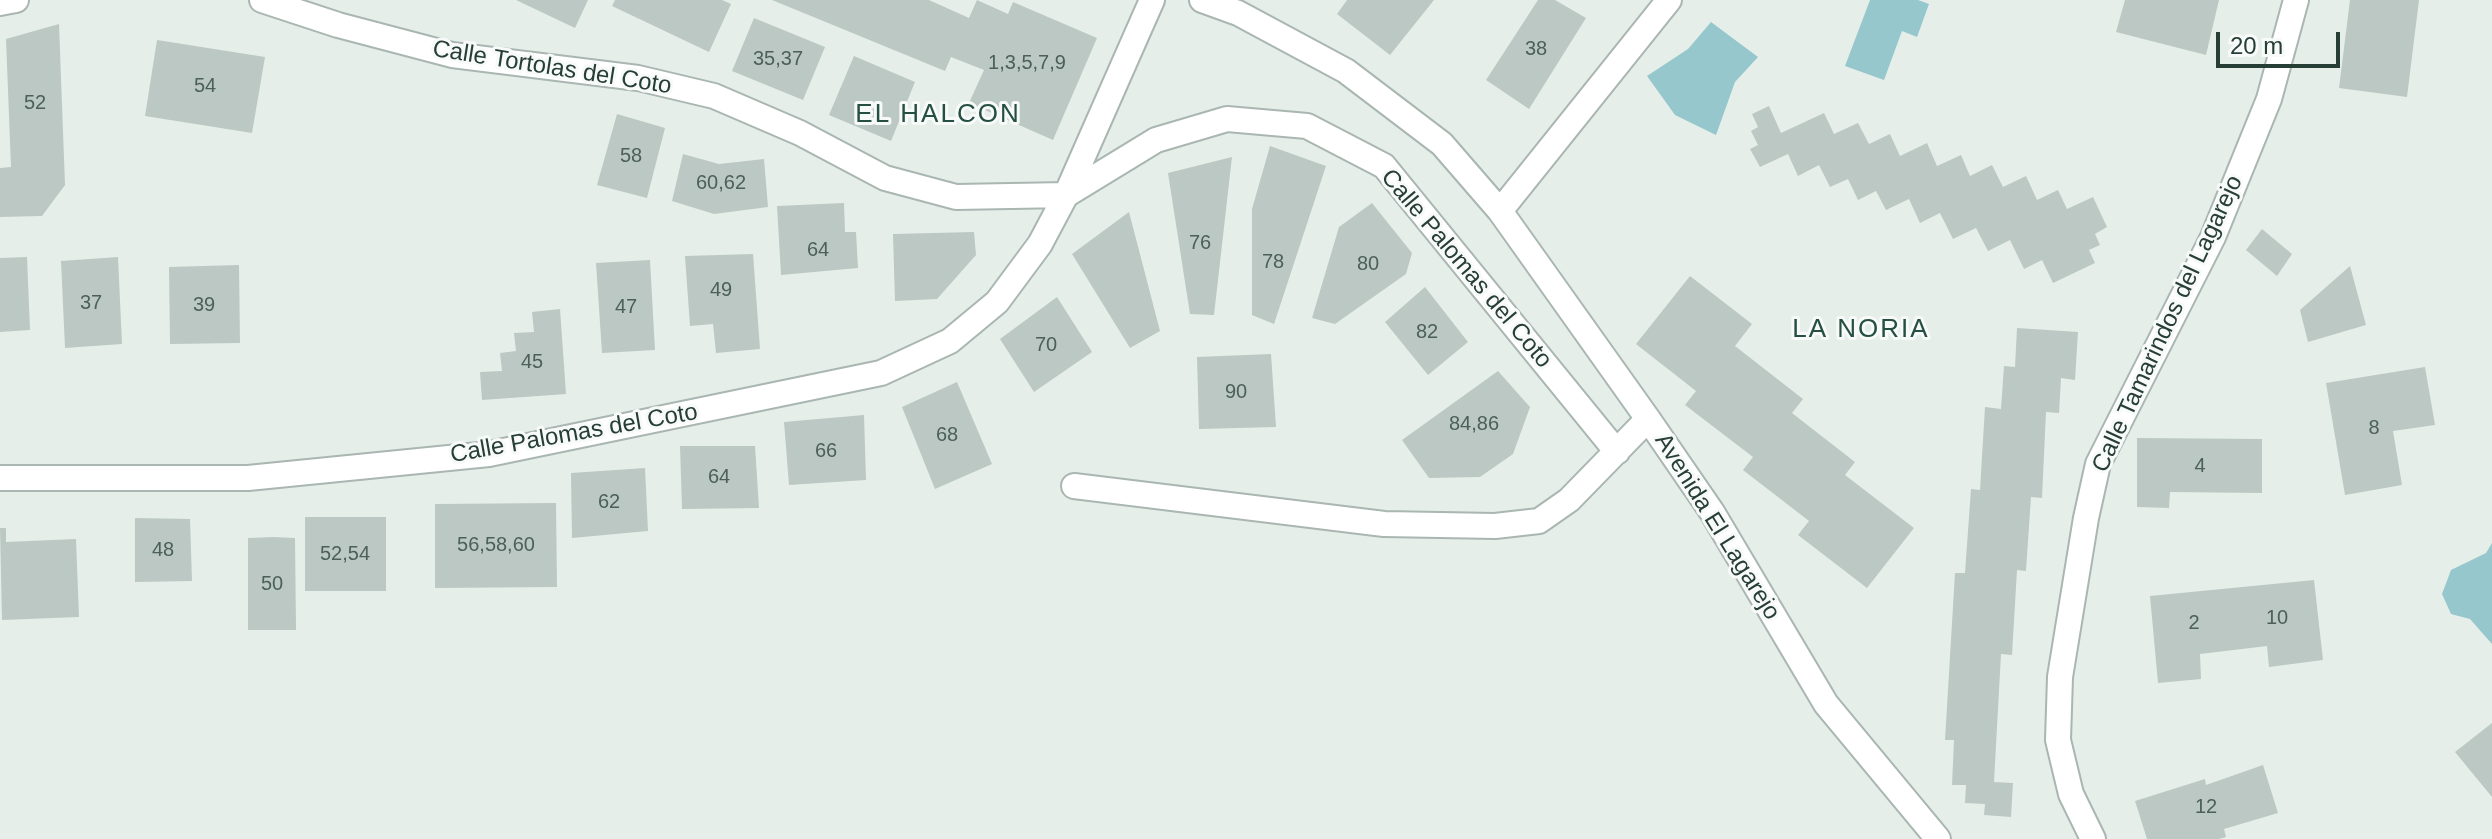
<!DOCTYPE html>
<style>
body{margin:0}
#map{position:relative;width:2492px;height:839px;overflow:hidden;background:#e6eeea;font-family:Arial,sans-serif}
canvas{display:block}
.scale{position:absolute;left:2216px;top:32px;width:124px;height:36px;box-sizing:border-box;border:4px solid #273e37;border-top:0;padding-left:10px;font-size:24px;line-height:28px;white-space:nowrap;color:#273e37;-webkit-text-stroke:6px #f7faf8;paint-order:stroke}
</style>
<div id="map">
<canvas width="2492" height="839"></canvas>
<div class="scale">20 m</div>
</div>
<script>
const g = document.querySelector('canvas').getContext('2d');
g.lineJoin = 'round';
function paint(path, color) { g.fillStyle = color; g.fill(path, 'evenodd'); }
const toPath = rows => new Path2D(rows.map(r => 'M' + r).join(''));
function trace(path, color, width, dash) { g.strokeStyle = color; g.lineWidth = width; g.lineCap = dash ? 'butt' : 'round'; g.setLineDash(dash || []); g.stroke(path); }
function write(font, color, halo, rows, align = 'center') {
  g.font = font + ' Arial,sans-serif'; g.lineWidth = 6; g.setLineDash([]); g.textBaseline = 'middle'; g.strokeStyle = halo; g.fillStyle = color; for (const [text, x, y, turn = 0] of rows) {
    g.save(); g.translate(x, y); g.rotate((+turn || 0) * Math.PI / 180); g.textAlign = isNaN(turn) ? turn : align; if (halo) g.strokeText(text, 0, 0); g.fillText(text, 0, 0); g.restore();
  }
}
paint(toPath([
 [1870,0,1918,0,1929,4,1917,37,1902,31,1884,80,1845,66],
 [1711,22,1758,57,1735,82,1716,135,1675,115,1647,76,1688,49],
 [2492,543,2492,644,2470,619,2451,614,2442,594,2451,570,2486,553]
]), '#95c7cc');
paint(toPath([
 [516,0,588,0,575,28],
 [615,0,722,0,731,4,709,52,612,6],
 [772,0,929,0,969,18,977,0,1008,14,1013,2,1097,38,1053,140,969,103,984,70,951,57,945,71],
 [1347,0,1434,0,1390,55,1337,14],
 [1538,0,1555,0,1586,18,1529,109,1486,80],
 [2125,0,2219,0,2206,55,2116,32],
 [2350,0,2419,0,2407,97,2339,88],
 [754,18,825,47,803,100,732,71],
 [59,24,65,185,42,216,0,217,0,168,11,167,6,39],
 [157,40,265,57,252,133,145,116],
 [854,56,915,82,891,141,829,115],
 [1769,106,1781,133,1824,113,1834,134,1858,123,1869,144,1890,134,1900,156,1927,143,1937,166,1961,155,1970,176,1992,165,2003,187,2026,176,2037,200,2058,190,2067,209,2093,197,2107,227,2095,234,2100,245,2089,250,2095,263,2053,283,2042,260,2024,269,2010,240,1988,251,1976,228,1953,239,1940,213,1920,223,1909,199,1886,210,1876,191,1858,200,1848,179,1830,187,1819,165,1798,176,1788,154,1760,167,1750,149,1758,145,1751,131,1758,127,1752,114],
 [617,114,665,128,647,198,597,185],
 [1270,146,1326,166,1274,324,1252,315,1252,209],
 [683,154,719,164,764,159,768,207,714,214,672,201],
 [1232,157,1214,315,1190,314,1168,173],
 [844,203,845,232,856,232,858,268,781,275,777,206],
 [1372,203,1412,253,1406,274,1335,324,1312,318,1339,227],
 [1129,212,1160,331,1130,348,1072,254],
 [2262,229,2292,254,2277,276,2246,250],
 [974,232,976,255,937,299,895,301,893,234],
 [753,254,760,349,716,353,713,324,690,326,685,256],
 [27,257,30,330,0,332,0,258],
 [118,257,122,344,65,348,61,261],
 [650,260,655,350,602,353,596,263],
 [239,265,240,343,170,344,169,267],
 [2350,266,2366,325,2308,342,2300,310],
 [1690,276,1752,324,1735,346,1803,399,1792,413,1855,462,1845,475,1914,528,1867,588,1798,535,1809,521,1743,470,1753,457,1685,405,1696,391,1636,344],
 [1425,287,1468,342,1428,375,1385,322],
 [1057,297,1092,352,1034,392,1000,339],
 [560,309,566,394,482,400,480,372,502,371,500,353,516,351,514,333,534,332,532,312],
 [2017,328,2078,332,2075,380,2061,378,2059,413,2046,412,2042,498,2031,497,2026,571,2017,570,2012,655,2001,654,1994,782,2013,783,2011,817,1984,815,1985,804,1965,803,1966,785,1952,785,1954,740,1945,740,1955,573,1965,573,1971,489,1980,490,1985,407,2001,409,2004,366,2015,367],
 [1271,354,1276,427,1199,429,1197,357],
 [2425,367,2435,425,2393,431,2402,485,2345,495,2326,383],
 [1498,371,1530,407,1513,454,1480,477,1429,478,1402,440],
 [957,382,992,464,935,489,902,407],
 [864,415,866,480,789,485,784,422],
 [2137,438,2262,439,2262,493,2170,492,2169,508,2137,507],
 [680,446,755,446,759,508,682,509],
 [645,468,648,531,572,538,571,473],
 [556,503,557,587,435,588,435,504],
 [305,517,386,517,386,591,305,591],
 [135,518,190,519,192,581,135,582],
 [0,528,6,528,6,542,76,539,79,617,2,620],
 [273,537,295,538,296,630,248,630,248,538],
 [2314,580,2323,660,2269,667,2267,646,2200,654,2201,679,2158,683,2150,596],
 [2492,723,2492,797,2455,752],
 [2263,765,2278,813,2224,829,2226,837,2219,839,2147,839,2135,801,2205,779,2206,785]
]), '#bcc8c3');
const street = toPath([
 [262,0,338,25,452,55,638,78,714,96,800,133,885,178,956,197,1066,195],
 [1202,0,1238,13,1346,71,1442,144,1500,211,1648,419,1712,512,1826,704,1938,839],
 [0,3,16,0],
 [1066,195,1156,140,1227,119,1307,126,1384,166,1617,452],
 [1500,211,1669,0],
 [0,478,248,478,489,454,881,373,950,341,997,302,1040,244,1066,195,1152,0],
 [1074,486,1384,524,1495,526,1539,521,1569,500,1648,419],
 [2093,839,2071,794,2058,740,2060,677,2086,518,2098,464,2213,237,2269,99,2296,0]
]);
trace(street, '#a9b6b1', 28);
trace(street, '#fff', 24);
write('20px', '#4c605a', null, [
 ["38",1536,49],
 ["35,37",778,59],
 ["1,3,5,7,9",1027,63],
 ["54",205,86],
 ["52",35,103],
 ["58",631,156],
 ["60,62",721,183],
 ["76",1200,243],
 ["64",818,250],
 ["78",1273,262],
 ["80",1368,264],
 ["49",721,290],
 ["37",91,303],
 ["39",204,305],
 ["47",626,307],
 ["82",1427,332],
 ["70",1046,345],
 ["45",532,362],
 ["90",1236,392],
 ["84,86",1474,424],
 ["8",2374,428],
 ["68",947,435],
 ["66",826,451],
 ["4",2200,466],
 ["64",719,477],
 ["62",609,502],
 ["56,58,60",496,545],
 ["48",163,550],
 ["52,54",345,554],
 ["50",272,584],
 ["10",2277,618],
 ["2",2194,623],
 ["12",2206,807]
]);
write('24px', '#273e37', '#f7faf8', [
 ["Calle Tortolas del Coto",552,68,9],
 ["Calle Palomas del Coto",1466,269,50],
 ["Calle Tamarindos del Lagarejo",2168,324,-65],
 ["Calle Palomas del Coto",574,434,-10],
 ["Avenida El Lagarejo",1717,527,58]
]);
g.letterSpacing = '2px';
write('26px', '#244f42', '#f7faf8', [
 ["EL HALCON",938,115],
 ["LA NORIA",1861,330]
]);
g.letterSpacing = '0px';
</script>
